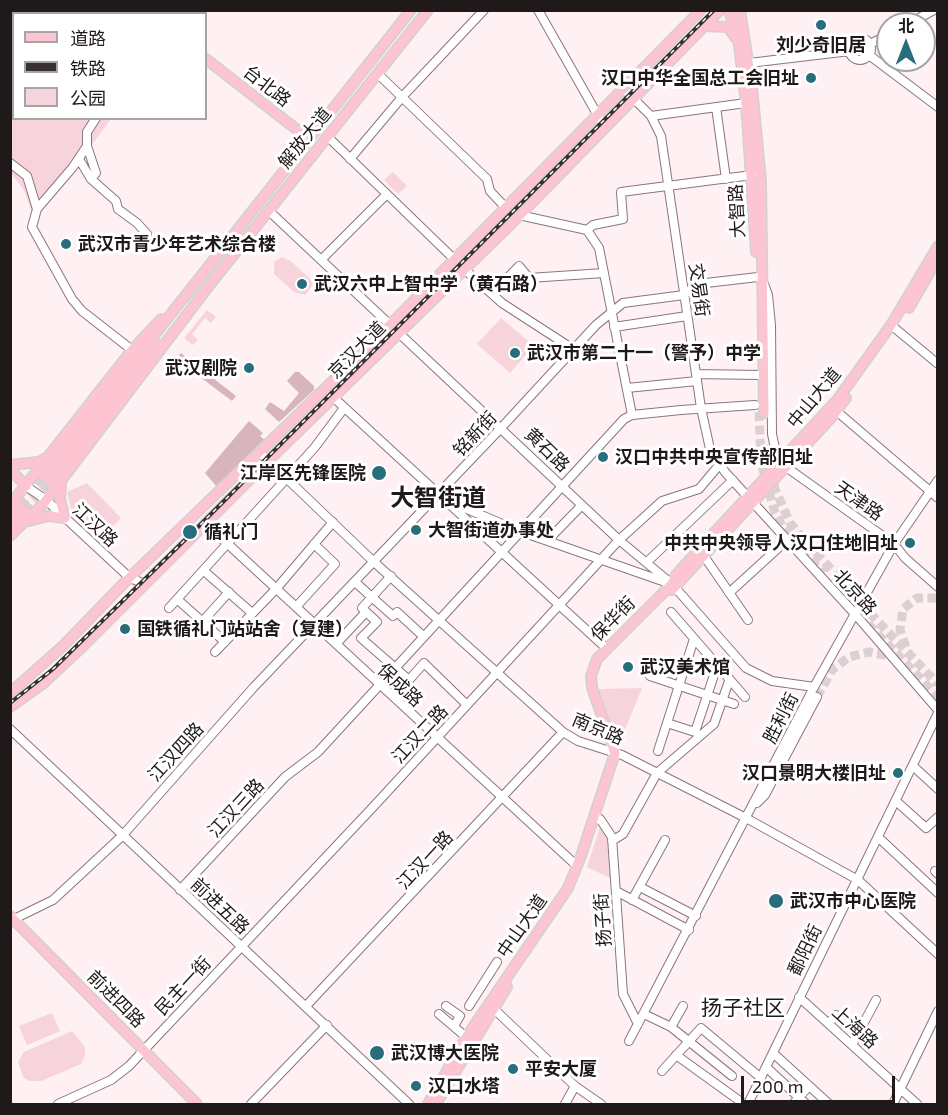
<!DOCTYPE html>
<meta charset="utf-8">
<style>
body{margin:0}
#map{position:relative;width:948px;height:1115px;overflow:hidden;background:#fef0f3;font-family:"Exo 2","Noto Sans SC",sans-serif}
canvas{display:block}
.frame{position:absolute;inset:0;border:12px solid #20191a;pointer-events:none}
.legend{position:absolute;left:12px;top:12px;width:195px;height:108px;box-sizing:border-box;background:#fff;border:2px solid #a6a3a3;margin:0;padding:8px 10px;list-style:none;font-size:18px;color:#20191a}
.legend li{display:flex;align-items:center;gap:12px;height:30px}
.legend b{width:30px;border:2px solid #a6a3a3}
.north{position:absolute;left:876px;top:12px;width:60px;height:60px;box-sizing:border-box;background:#fff;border:2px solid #a6a3a3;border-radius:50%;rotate:0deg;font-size:16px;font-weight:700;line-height:24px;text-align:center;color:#20191a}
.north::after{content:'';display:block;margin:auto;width:21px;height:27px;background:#276d7c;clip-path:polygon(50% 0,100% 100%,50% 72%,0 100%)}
.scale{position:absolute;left:741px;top:1076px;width:154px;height:27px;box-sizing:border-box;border:3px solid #20191a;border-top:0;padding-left:8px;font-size:18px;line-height:21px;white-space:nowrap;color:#20191a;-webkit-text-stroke:4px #fff;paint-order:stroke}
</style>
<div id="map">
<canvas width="948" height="1115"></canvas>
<div class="frame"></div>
<ul class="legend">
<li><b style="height:8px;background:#fdc4d2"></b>道路</li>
<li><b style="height:8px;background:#383032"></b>铁路</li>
<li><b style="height:16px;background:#f7d3db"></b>公园</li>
</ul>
<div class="north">北</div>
<div class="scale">200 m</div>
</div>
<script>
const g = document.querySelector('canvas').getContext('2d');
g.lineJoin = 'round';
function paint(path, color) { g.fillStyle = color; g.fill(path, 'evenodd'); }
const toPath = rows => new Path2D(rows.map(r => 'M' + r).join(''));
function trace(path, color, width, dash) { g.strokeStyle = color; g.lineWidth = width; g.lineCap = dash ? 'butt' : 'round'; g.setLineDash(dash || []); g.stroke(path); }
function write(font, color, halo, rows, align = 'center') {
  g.font = font + ' "Exo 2","Noto Sans SC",sans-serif'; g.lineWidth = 6; g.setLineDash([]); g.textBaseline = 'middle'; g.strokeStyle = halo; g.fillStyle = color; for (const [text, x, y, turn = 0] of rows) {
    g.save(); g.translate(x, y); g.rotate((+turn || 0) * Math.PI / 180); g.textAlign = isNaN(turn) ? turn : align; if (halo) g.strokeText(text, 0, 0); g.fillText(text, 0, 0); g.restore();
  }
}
paint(toPath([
 [137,10,140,13,14,14,14,118,111,119,76,166,33,216,24,190,11,173,10,11],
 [393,172,407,186,398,194,384,180],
 [282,257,292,262,310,279,313,284,305,295,294,292,274,274,274,262],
 [207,310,216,317,211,323,205,318,192,334,198,340,193,345,184,338],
 [501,318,534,346,510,373,477,344],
 [87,483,121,518,103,537,71,509,67,492],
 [642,688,622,737,614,738,598,689],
 [600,827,608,840,610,878,587,867],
 [52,1013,60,1031,27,1045,19,1026],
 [72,1031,85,1047,85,1055,81,1064,41,1081,29,1081,23,1077,18,1062,24,1052]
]), '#f7d3db');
paint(toPath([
 [181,353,236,396,232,401,176,359],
 [295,372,299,372,314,386,314,390,279,422,265,409,270,402,284,411,299,393,287,381],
 [249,421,263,433,260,436,265,440,217,487,205,473]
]), '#d8b5bc');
trace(toPath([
 [759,412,761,462,775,513,783,528,823,574],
 [765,445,775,489,790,523,864,607,938,684],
 [20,506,43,476],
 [25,511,50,482],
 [868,624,938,697],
 [906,647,900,630,903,609,917,598,938,598],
 [817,697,832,670,849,657,869,652,895,657]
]), '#ddd0d2', 9, [9, 4.5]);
const minor = toPath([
 [52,10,53,14],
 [538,10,605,128],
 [908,24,934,10],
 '849 49a11 11 0 1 1 22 0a11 11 0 1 1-22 0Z',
 [870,44,888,35],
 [869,55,938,107],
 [749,63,850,51],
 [378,74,487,179,490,191,506,208],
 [624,89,651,116,661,136,701,408,710,449,725,472,855,614,938,710],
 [716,107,726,179],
 [651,116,746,103],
 [96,118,87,132,87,146,96,173,91,179,116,201,118,209,137,223,147,234],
 [328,137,455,260],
 [79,159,91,179],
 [350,159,403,96,484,10],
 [10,163,27,176,37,209,32,227,72,299,82,311,132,350],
 [37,209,73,167,87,146],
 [269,211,619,540,672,584,746,668,772,681,814,687],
 [519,215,587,230,599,248,632,415],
 [587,230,593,225,623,219,621,192,752,175],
 [322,259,386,195],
 [464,269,502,303,573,349],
 [764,284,768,295,771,325,772,434,775,448,786,467,894,544,905,558,938,587],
 [492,294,519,266,529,278,604,273],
 [891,325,938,364],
 [614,327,687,316],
 [696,374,759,375],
 [627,388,697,381],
 [333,397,606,648],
 [834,409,938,498],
 [259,452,374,562,563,732,578,741,622,755,746,818,858,880,938,954],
 [26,486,46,500,130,578,145,584],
 [451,505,460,506,519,531,668,583],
 [205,523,577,866],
 [548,540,582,505],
 [704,556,748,620],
 [647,562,733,480],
 [204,571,252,613],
 [391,576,362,608,377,622,361,638,409,680,424,663,467,705],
 [355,582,393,616,397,612,423,636],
 [729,593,787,540],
 [177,599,225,642],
 [296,607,335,564,314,544],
 [169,608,315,447,344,408],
 [671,612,745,697],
 [202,622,229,592],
 [336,644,366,612],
 [215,652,276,589,333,522],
 [650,676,734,704],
 [667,723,695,732,717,666],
 [10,729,409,1104],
 [658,751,694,639],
 [913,766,938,789],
 [896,801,926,828,938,817],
 [757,803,765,795,817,697],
 [594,819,600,819,612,837,623,994,638,1024],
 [878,837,938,893],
 [612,841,623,834,657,773,714,724,729,681],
 [935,871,938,874],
 [640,887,696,916],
 [180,890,285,777,318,752,624,419,632,415,681,410,755,405],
 [616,891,689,930],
 [632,900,665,840],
 [10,921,53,900,122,836,253,688,501,428,596,325,623,303,684,295,697,284,758,277],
 [799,997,917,1104],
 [306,1006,563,732],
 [446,1006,460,1016,454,1026],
 [469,1006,497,962],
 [493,1008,575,1086,601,1104],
 [439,1014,466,1037],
 [644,1014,671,1027,732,1076],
 [829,1023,836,1015],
 [671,1027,683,1006],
 [629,1041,814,687,894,544,938,480],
 [852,1045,876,1000],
 [773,1053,829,1104],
 [676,1055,744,1104],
 [766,1067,806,1104],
 [662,1071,701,1028,761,1078],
 [58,1104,111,1080,129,1066,374,806,619,540,662,501,699,489,720,464],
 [251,1104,327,1025],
 [565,1104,575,1086],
 [748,1104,938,713],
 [793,1104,809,1086],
 [893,1104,938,1011]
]);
const major = toPath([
 [149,10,153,14],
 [729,10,739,45,746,103,756,252],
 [740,10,752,87,761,181,764,413],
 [706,26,728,27,735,37],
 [206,59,309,139],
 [909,308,932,268],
 [10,465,38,462,46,458],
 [10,469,26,486],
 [43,476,411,10],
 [50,482,126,382,158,345],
 [10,505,132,350,161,319],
 [10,515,20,506],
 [29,521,48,516,65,518,60,499,61,483],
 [10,527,25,511],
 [10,536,44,503,208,287,428,10],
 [672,590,832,417,846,398],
 [10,693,63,646,124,583,376,339,701,10],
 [10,707,45,682,78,651,272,457,510,225,720,10],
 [10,916,197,1104],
 [428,1104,465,1039,568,888,581,856,615,753,592,688,591,676,597,659,672,584,676,575,712,535,838,399,891,325,938,246],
 [436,1104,507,987]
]);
trace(minor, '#8a777b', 10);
trace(major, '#d2d1d1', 12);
trace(minor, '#fff', 8);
trace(major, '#fdc4d2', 9);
const rail = toPath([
 [10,703,53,669,191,534,714,10]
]);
trace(rail, '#383032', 4);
trace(rail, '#fff', 1.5, [4.5]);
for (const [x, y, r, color] of [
 [821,25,6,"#276d7c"],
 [811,78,6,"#276d7c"],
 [66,244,6,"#276d7c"],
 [302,284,6,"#276d7c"],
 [515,353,6,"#276d7c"],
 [249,368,6,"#276d7c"],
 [603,457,6,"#276d7c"],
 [379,473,8,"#276d7c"],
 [416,530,6,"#276d7c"],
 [190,532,8,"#276d7c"],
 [910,543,6,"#276d7c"],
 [125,629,6,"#276d7c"],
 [628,667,6,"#276d7c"],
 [898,773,6,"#276d7c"],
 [776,901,8,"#276d7c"],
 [377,1053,8,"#276d7c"],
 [513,1069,6,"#276d7c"],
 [416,1086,6,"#276d7c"]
]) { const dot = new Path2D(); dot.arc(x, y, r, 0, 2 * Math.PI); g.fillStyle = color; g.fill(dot); trace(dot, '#fff', 2); }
write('bold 18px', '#20191a', '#fff', [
 ["刘少奇旧居",821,45,"center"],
 ["汉口中华全国总工会旧址",799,78,"right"],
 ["武汉市青少年艺术综合楼",78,244],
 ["武汉六中上智中学（黄石路）",314,284],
 ["武汉市第二十一（警予）中学",527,353],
 ["武汉剧院",237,368,"right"],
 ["汉口中共中央宣传部旧址",615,457],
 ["江岸区先锋医院",366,473,"right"],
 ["大智街道办事处",428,530],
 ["循礼门",204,532],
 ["中共中央领导人汉口住地旧址",898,543,"right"],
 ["国铁循礼门站站舍（复建）",137,629],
 ["武汉美术馆",640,667],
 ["汉口景明大楼旧址",886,773,"right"],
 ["武汉市中心医院",790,901],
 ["武汉博大医院",391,1053],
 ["平安大厦",525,1069],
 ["汉口水塔",428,1086]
], 'left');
write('18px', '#20191a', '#fff', [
 ["台北路",267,86,38],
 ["解放大道",305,138,-51],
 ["大智路",737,211,-93],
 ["交易街",699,290,82],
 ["京汉大道",357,350,-45],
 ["中山大道",814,398,-50],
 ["铭新街",475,434,-47],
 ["黄石路",547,450,44],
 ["天津路",859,501,35],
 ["江汉路",95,525,43],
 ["北京路",855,592,48],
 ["保华街",613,619,-45],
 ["保成路",400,685,43],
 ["胜利街",781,718,-63],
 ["南京路",598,729,23],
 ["江汉二路",420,734,-47],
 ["江汉四路",176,752,-48],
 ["江汉三路",236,808,-47],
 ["江汉一路",425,860,-47],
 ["前进五路",220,906,43],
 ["扬子街",603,920,-94],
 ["中山大道",522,926,-55],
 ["鄱阳街",805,950,-64],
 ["民主一街",183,986,-47],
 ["前进四路",116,999,45],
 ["上海路",855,1027,42]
]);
write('21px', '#20191a', '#fff', [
 ["扬子社区",743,1008]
]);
write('bold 24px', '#20191a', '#fff', [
 ["大智街道",438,498]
]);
</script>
